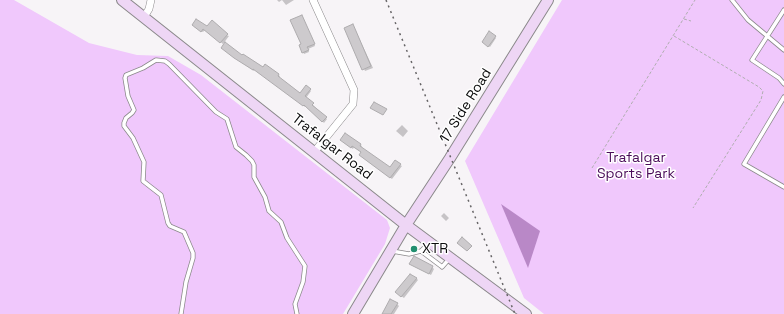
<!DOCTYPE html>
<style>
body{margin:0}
canvas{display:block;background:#f7f4f7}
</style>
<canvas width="784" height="314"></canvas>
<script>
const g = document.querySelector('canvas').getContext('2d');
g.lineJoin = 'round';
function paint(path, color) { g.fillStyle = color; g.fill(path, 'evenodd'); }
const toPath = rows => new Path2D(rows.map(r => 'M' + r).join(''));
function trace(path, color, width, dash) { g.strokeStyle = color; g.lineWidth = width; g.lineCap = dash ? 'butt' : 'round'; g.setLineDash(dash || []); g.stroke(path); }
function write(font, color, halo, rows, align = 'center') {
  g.font = font + ' "Space Grotesk",sans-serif'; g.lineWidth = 3; g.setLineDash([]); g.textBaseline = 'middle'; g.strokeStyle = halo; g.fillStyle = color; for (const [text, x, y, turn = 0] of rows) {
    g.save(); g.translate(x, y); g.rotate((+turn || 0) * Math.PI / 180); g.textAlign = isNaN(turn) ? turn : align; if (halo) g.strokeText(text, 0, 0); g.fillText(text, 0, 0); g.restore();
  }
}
paint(toPath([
 [0,0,14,0,89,43,137,55,168,56,201,75,387,220,390,228,385,244,343,314,0,314],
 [562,0,784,0,784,314,544,314,524,298,465,161]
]), '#f0c8fc');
paint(toPath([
 [501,204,540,231,528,268]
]), '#b988c7');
paint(toPath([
 [277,0,294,0,286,5,282,0,279,2],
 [303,18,315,46,308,49,309,52,304,54,303,52,302,45],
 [353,25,373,68,365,71,345,28],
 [194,27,207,28,229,36,223,44,205,30,203,32],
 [495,37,496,38,490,47,484,43],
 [223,49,242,56,263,68,278,75,280,76,279,78,300,94,306,86,311,91,306,98,327,119,324,123,306,105,305,107,255,69,254,71],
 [402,125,408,131,403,137,396,131],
 [345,134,361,145,362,147,361,148,391,169,400,165,402,166,392,179,362,157,362,153,354,147,353,149,343,142],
 [444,213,449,218,446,221,441,216],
 [411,264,432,267,434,269,431,275],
 [416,278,418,280,404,298,398,294],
 [397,304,399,306,394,314,383,314]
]), '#0003');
const building = toPath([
 [302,15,315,44,307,47,309,50,302,53,299,45,301,44,290,20,302,15],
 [196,19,207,26,212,20,228,34,220,43,203,29,201,32,192,25,196,19],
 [353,24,371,66,362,70,344,28,353,24],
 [489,31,496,36,488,47,482,42,489,31],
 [225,42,242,55,243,54,263,67,265,64,279,74,278,76,300,93,306,85,311,89,305,96,314,103,312,105,327,117,322,122,304,105,303,106,253,69,253,70,234,58,221,48,225,42],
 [374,102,387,109,383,115,370,108,374,102],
 [345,133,361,144,360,146,390,167,395,160,401,164,390,178,359,155,361,152,352,146,351,148,340,140,345,133],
 [462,237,472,246,467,251,457,243,462,237],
 [414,256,433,266,429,274,409,264,414,256],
 [410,274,417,278,401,297,395,292,410,274],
 [390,299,398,303,391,314,382,314,390,299]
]);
paint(building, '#cdcacd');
trace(building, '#aeacae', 1);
const lane = toPath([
 [732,0,748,20,784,50],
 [784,10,752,60,779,78,784,84],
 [784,97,744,164,784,187],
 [392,251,409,254,421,251,428,244],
 [421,251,441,266,442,267,449,259],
 [181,314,186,282,193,258,193,253,184,232,170,226,168,223,161,195,143,181,144,162,133,138,124,126,124,123,126,118,132,113,134,110,128,96,125,78,126,75,143,68,156,60,165,61,169,64,216,112,227,119,236,147,246,155,252,161,254,165,254,177,265,197,269,211,281,222,287,238,305,266,303,282,295,304,297,314]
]);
const street = toPath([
 [313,0,354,90,353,104,315,151],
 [144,17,149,9,151,0]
]);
const secondary = toPath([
 [122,0,406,225,526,314],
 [353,314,406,225,450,158,548,0]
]);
trace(lane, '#8b898b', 5);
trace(street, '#8b898b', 8);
trace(secondary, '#8b898b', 12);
trace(toPath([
 [684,19,691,21],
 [674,36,759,87,763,91,761,100,693,208],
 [592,168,695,0]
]), '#b0aeb0', 1, [3, 2]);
trace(lane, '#fff', 3.5);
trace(street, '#fff', 7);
trace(secondary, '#eed6f5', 10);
trace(toPath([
 [386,0,515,314]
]), '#676567', 1.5, [2, 4]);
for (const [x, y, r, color] of [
 [414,249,4,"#218f6f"]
]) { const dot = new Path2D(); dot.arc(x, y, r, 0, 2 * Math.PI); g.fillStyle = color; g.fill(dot); trace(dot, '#fff', 1.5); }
write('14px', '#0c0c0d', '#fff', [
 ["17 Side Road",466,106,-58],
 ["Trafalgar Road",332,147,38]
]);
write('14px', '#4b0d5a', '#fff', [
 ["Trafalgar",636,158],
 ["Sports Park",636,174]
]);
write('14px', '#0c0c0d', '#fff', [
 ["XTR",422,249]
], 'left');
</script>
